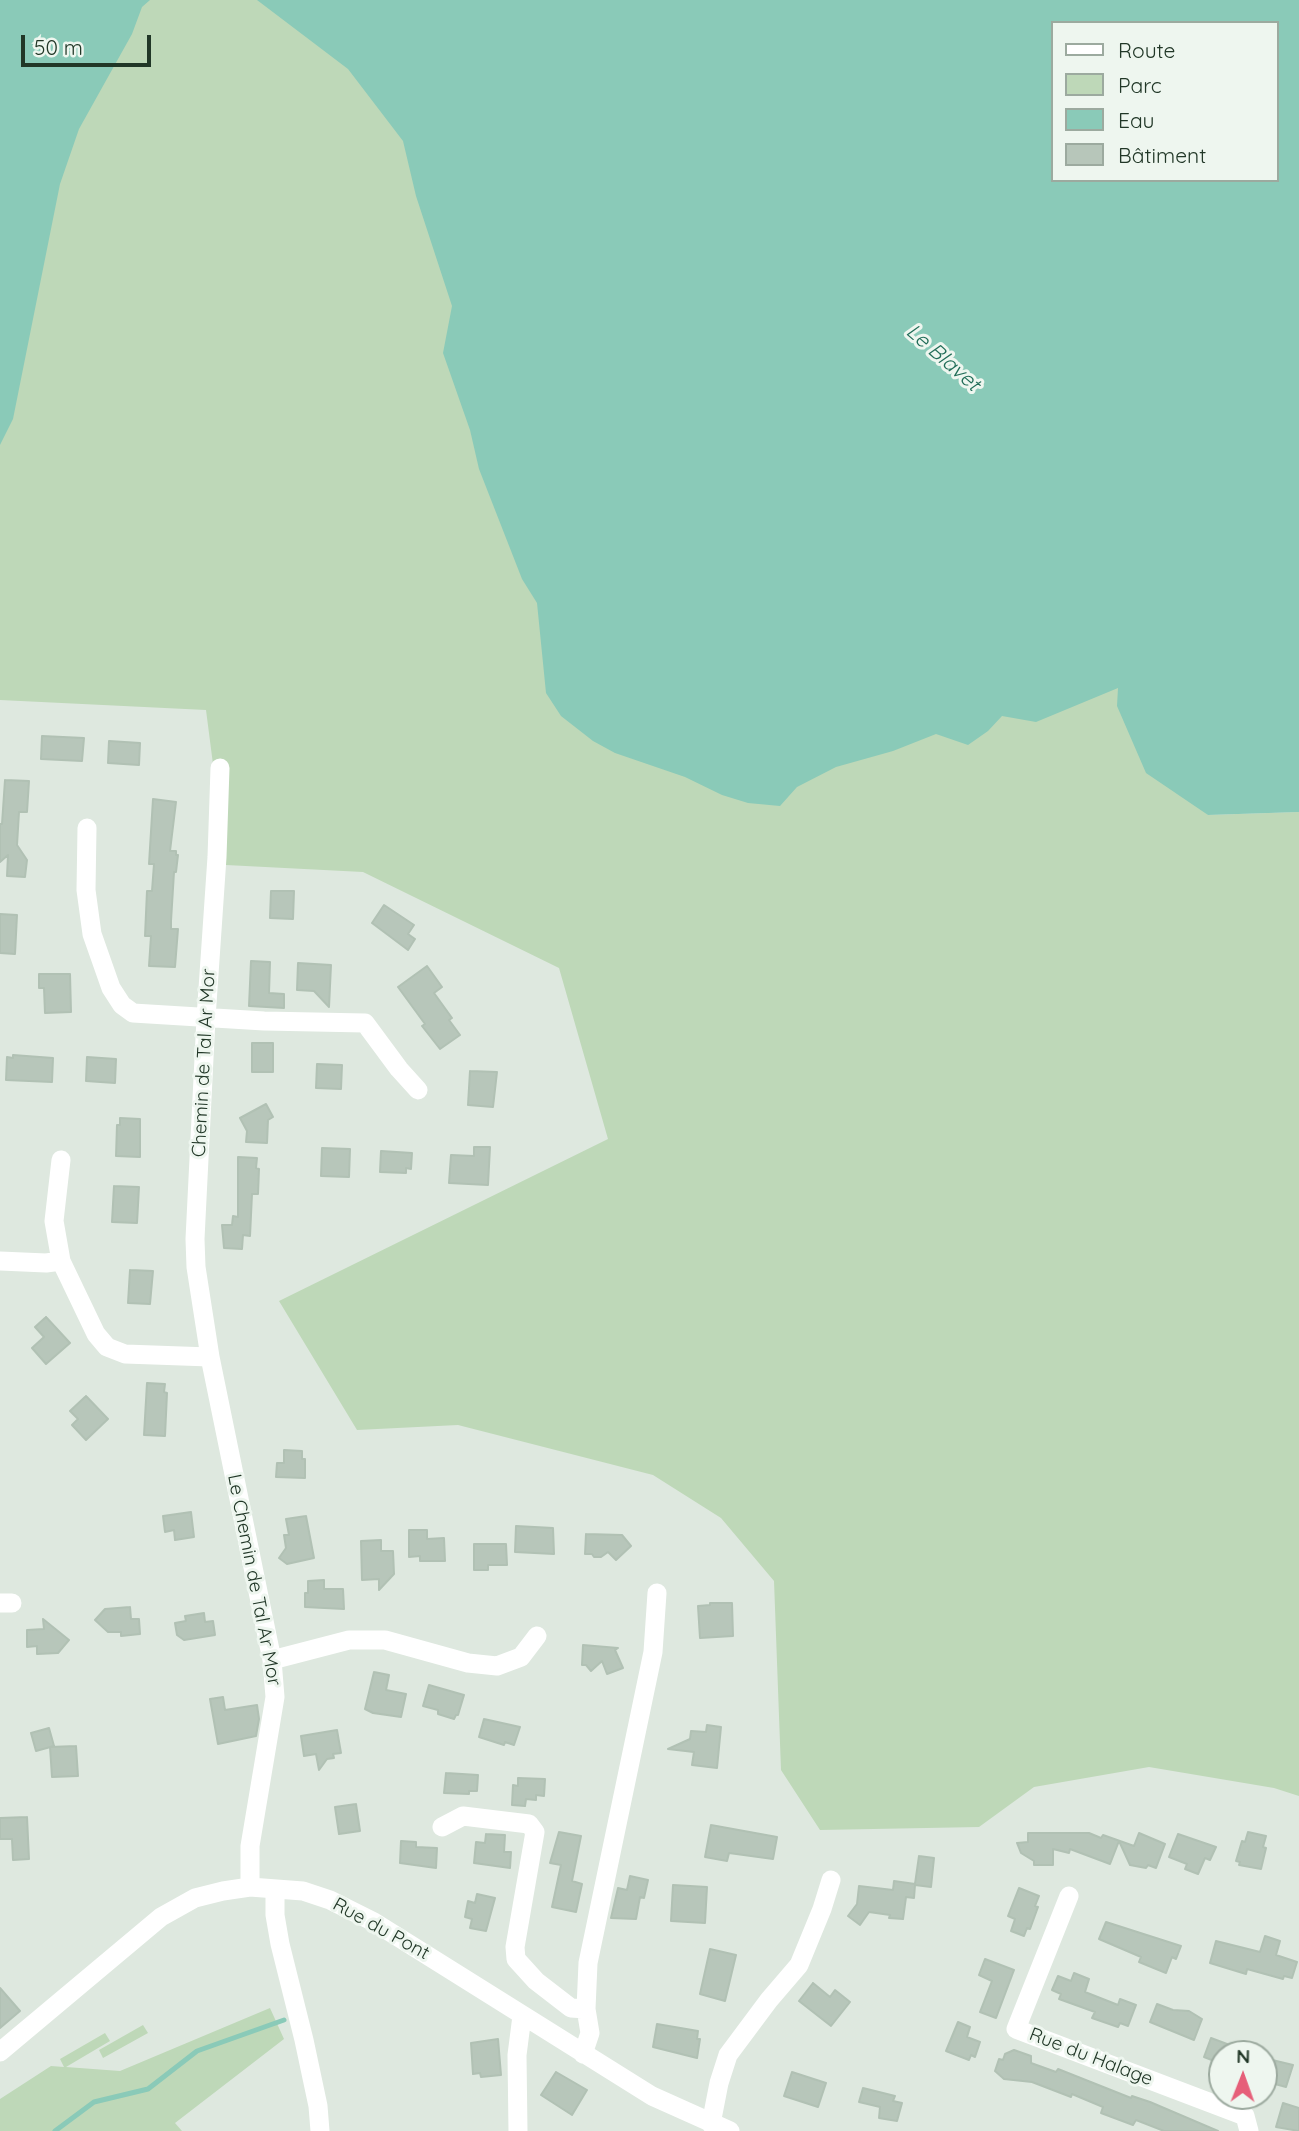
<!DOCTYPE html>
<meta charset="utf-8">
<style>
body{margin:0}
#map{position:relative;width:1299px;height:2131px;overflow:hidden;background:#dee8df;font-family:Quicksand,sans-serif}
canvas{display:block}
.legend{position:absolute;left:1051px;top:21px;width:228px;height:161px;box-sizing:border-box;background:#eef6ef;border:2px solid #9caa9f;margin:0;padding:9px 12px;list-style:none;font-size:21px;color:#213727}
.legend li{display:flex;align-items:center;gap:14px;height:35px}
.legend b{width:35px;border:2px solid #9caa9f}
.north{position:absolute;left:1208px;top:2040px;width:70px;height:70px;box-sizing:border-box;background:#eef6ef;border:2px solid #9caa9f;border-radius:50%;rotate:1deg;font-size:19px;font-weight:700;line-height:28px;text-align:center;color:#213727}
.north::after{content:'';display:block;margin:auto;width:24px;height:32px;background:#e65f79;clip-path:polygon(50% 0,100% 100%,50% 72%,0 100%)}
.scale{position:absolute;left:21px;top:35px;width:130px;height:32px;box-sizing:border-box;border:4px solid #213727;border-top:0;padding-left:9px;font-size:21px;line-height:24px;white-space:nowrap;color:#213727;-webkit-text-stroke:5px #eef6ef;paint-order:stroke}
</style>
<div id="map">
<canvas width="1299" height="2131"></canvas>
<ul class="legend">
<li><b style="height:9px;background:#fff"></b>Route</li>
<li><b style="height:19px;background:#bed8b8"></b>Parc</li>
<li><b style="height:19px;background:#8acab8"></b>Eau</li>
<li><b style="height:19px;background:#b7c6ba"></b>Bâtiment</li>
</ul>
<div class="north">N</div>
<div class="scale">50 m</div>
</div>
<script>
const g = document.querySelector('canvas').getContext('2d');
g.lineJoin = 'round';
function paint(path, color) { g.fillStyle = color; g.fill(path, 'evenodd'); }
const toPath = rows => new Path2D(rows.map(r => 'M' + r).join(''));
function trace(path, color, width, dash) { g.strokeStyle = color; g.lineWidth = width; g.lineCap = dash ? 'butt' : 'round'; g.setLineDash(dash || []); g.stroke(path); }
function write(font, color, halo, rows, align = 'center') {
  g.font = font + ' Quicksand,sans-serif'; g.lineWidth = 6; g.setLineDash([]); g.textBaseline = 'middle'; g.strokeStyle = halo; g.fillStyle = color; for (const [text, x, y, turn = 0] of rows) {
    g.save(); g.translate(x, y); g.rotate((+turn || 0) * Math.PI / 180); g.textAlign = isNaN(turn) ? turn : align; if (halo) g.strokeText(text, 0, 0); g.fillText(text, 0, 0); g.restore();
  }
}
paint(toPath([
 [0,0,353,0,1119,688,1208,815,1299,812,1299,1796,1274,1788,1149,1767,1034,1787,979,1827,820,1830,781,1770,774,1581,721,1518,653,1475,458,1425,357,1430,279,1301,608,1139,559,968,363,872,226,865,206,710,0,700],
 [270,2008,284,2039,175,2123,182,2131,0,2131,0,2099,51,2066,64,2067,60,2059,105,2033,110,2041,66,2067,120,2071],
 [143,2025,148,2033,103,2058,99,2050]
]), '#bed8b8');
paint(toPath([
 [0,0,150,0,142,7,132,34,79,129,60,184,13,419,0,445],
 [257,0,1299,0,1299,812,1208,815,1146,773,1117,706,1118,688,1036,722,1002,716,988,731,968,745,936,734,893,751,836,767,797,787,780,806,748,803,722,795,685,777,615,753,593,741,561,716,546,693,537,603,522,579,479,469,470,430,443,353,452,306,416,196,403,141,348,69],
 [1052,23,1276,23,1276,180,1052,180]
]), '#8acab8');
trace(toPath([
 [55,2131,94,2102,148,2089,197,2051,284,2020]
]), '#8acab8', 5);
const building = toPath([
 [42,736,84,738,82,761,41,759,42,736],
 [109,741,140,743,139,765,108,763,109,741],
 [5,780,29,781,27,812,19,812,17,845,27,860,25,877,7,876,8,855,0,862,0,824,2,824,5,780],
 [153,799,176,802,170,851,176,851,176,855,178,855,176,872,174,872,171,921,171,929,178,929,175,967,149,966,151,936,145,936,147,891,152,891,154,864,149,864,153,799],
 [271,891,294,891,293,919,270,918,271,891],
 [384,905,414,925,408,934,415,939,408,950,372,923,384,905],
 [0,914,17,915,15,954,0,953,0,914],
 [251,961,270,962,269,993,284,994,284,1008,249,1006,251,961],
 [298,963,331,965,329,1007,314,991,297,990,298,963],
 [427,966,442,987,434,993,452,1018,449,1020,460,1035,440,1049,422,1026,425,1024,398,987,427,966],
 [39,974,70,974,71,1012,45,1013,44,988,39,988,39,974],
 [252,1043,273,1043,273,1072,252,1072,252,1043],
 [13,1055,53,1058,52,1082,6,1080,7,1057,13,1058,13,1055],
 [87,1057,116,1059,115,1083,86,1081,87,1057],
 [317,1064,342,1065,341,1089,316,1088,317,1064],
 [470,1071,497,1072,493,1107,468,1105,470,1071],
 [266,1104,273,1117,268,1120,267,1143,246,1142,247,1131,240,1118,266,1104],
 [120,1118,140,1119,140,1157,116,1156,117,1125,120,1125,120,1118],
 [474,1147,490,1147,488,1185,449,1183,451,1155,474,1156,474,1147],
 [322,1148,350,1149,349,1177,321,1176,322,1148],
 [381,1151,412,1153,411,1169,406,1168,406,1173,380,1172,381,1151],
 [238,1157,257,1158,256,1168,259,1169,258,1194,252,1194,250,1236,243,1235,242,1249,224,1248,222,1225,232,1225,233,1216,238,1217,238,1157],
 [114,1186,139,1187,137,1223,112,1222,114,1186],
 [130,1270,153,1271,150,1304,128,1303,130,1270],
 [46,1317,70,1343,46,1364,32,1348,44,1337,35,1327,46,1317],
 [147,1383,165,1384,164,1392,167,1393,165,1436,144,1435,147,1383],
 [86,1396,108,1419,86,1440,72,1425,78,1419,70,1411,86,1396],
 [284,1450,302,1451,302,1459,305,1459,305,1478,276,1477,277,1463,284,1463,284,1450],
 [191,1512,194,1537,175,1540,174,1530,165,1532,163,1516,191,1512],
 [306,1516,314,1558,287,1564,279,1558,286,1548,284,1535,289,1535,286,1519,306,1516],
 [516,1526,553,1528,554,1554,515,1552,516,1526],
 [409,1530,427,1530,427,1539,444,1538,445,1561,420,1561,420,1556,409,1557,409,1530],
 [586,1534,622,1535,631,1546,616,1560,608,1552,601,1557,594,1557,592,1554,585,1554,586,1534],
 [381,1540,381,1551,393,1551,394,1574,379,1590,379,1579,362,1580,361,1541,381,1540],
 [474,1544,506,1544,507,1565,488,1565,488,1570,474,1570,474,1544],
 [324,1580,324,1589,343,1589,344,1609,305,1607,305,1593,308,1593,308,1581,324,1580],
 [710,1603,732,1603,733,1636,700,1638,698,1606,710,1605,710,1603],
 [130,1607,131,1619,139,1619,140,1634,121,1636,121,1632,108,1632,95,1620,105,1609,130,1607],
 [204,1613,205,1622,213,1621,215,1635,184,1640,177,1635,175,1623,186,1621,185,1616,204,1613],
 [43,1619,69,1640,58,1653,37,1654,37,1646,27,1647,27,1630,44,1629,43,1619],
 [583,1645,618,1648,615,1650,623,1668,607,1674,602,1661,591,1671,586,1665,582,1665,583,1645],
 [374,1672,389,1675,386,1690,406,1694,401,1717,373,1713,365,1709,374,1672],
 [429,1685,464,1695,458,1715,456,1715,454,1719,438,1714,438,1710,423,1706,429,1685],
 [223,1697,225,1710,257,1705,259,1719,256,1736,218,1744,210,1699,223,1697],
 [484,1719,520,1727,514,1745,505,1742,504,1745,479,1737,484,1719],
 [707,1725,721,1727,717,1768,692,1765,694,1752,668,1749,690,1739,691,1731,706,1732,707,1725],
 [49,1728,54,1746,36,1751,31,1733,49,1728],
 [337,1730,341,1753,333,1754,334,1758,327,1759,319,1770,316,1754,304,1756,301,1736,337,1730],
 [76,1746,78,1776,52,1777,50,1747,76,1746],
 [446,1773,478,1775,477,1791,469,1791,469,1794,444,1793,446,1773],
 [518,1778,545,1779,544,1796,536,1795,536,1800,526,1799,525,1806,512,1805,513,1785,518,1786,518,1778],
 [356,1804,360,1831,339,1834,335,1807,356,1804],
 [27,1817,29,1859,13,1860,12,1839,0,1839,0,1818,27,1817],
 [711,1825,777,1837,773,1859,729,1853,727,1861,705,1857,711,1825],
 [559,1832,581,1836,572,1881,582,1884,576,1912,552,1907,561,1865,550,1863,559,1832],
 [1248,1832,1266,1836,1263,1847,1266,1848,1261,1869,1239,1865,1240,1862,1236,1861,1242,1841,1245,1842,1248,1832],
 [1028,1833,1089,1833,1101,1838,1103,1835,1134,1846,1139,1833,1165,1844,1156,1868,1148,1865,1146,1868,1130,1865,1119,1841,1110,1864,1070,1849,1069,1853,1053,1849,1053,1865,1034,1865,1034,1861,1021,1853,1017,1843,1028,1842,1028,1833],
 [486,1834,505,1835,504,1852,511,1852,510,1868,474,1863,476,1842,485,1843,486,1834],
 [1178,1834,1216,1847,1210,1860,1205,1858,1198,1874,1185,1869,1187,1864,1169,1857,1178,1834],
 [401,1841,416,1842,416,1847,437,1848,436,1868,400,1863,401,1841],
 [919,1856,934,1858,931,1887,915,1885,914,1898,906,1897,903,1919,889,1918,890,1915,869,1912,860,1925,848,1916,857,1904,859,1886,893,1890,894,1881,915,1884,919,1856],
 [630,1876,648,1880,644,1898,640,1897,636,1919,611,1918,618,1888,627,1890,630,1876],
 [673,1885,707,1887,705,1923,671,1921,673,1885],
 [1019,1888,1039,1896,1035,1906,1038,1907,1030,1929,1027,1928,1024,1936,1011,1931,1015,1919,1008,1916,1019,1888],
 [477,1894,495,1898,486,1931,470,1928,472,1919,465,1917,468,1901,475,1903,477,1894],
 [1106,1922,1181,1946,1176,1959,1172,1957,1166,1973,1139,1962,1141,1957,1099,1939,1106,1922],
 [1265,1936,1280,1941,1276,1955,1297,1962,1292,1978,1284,1976,1283,1979,1247,1969,1246,1974,1210,1963,1216,1941,1260,1952,1265,1936],
 [710,1949,736,1955,725,2001,700,1994,710,1949],
 [985,1959,1014,1970,996,2018,980,2012,992,1981,979,1975,985,1959],
 [1074,1973,1089,1979,1085,1992,1118,2005,1120,1999,1136,2005,1128,2026,1120,2023,1118,2027,1092,2018,1095,2012,1059,1999,1061,1994,1052,1990,1058,1976,1071,1981,1074,1973],
 [813,1983,830,1997,835,1990,850,2002,831,2026,799,2001,813,1983],
 [0,1988,20,2011,0,2028,0,1988],
 [1157,2004,1173,2010,1189,2011,1202,2019,1194,2040,1150,2022,1157,2004],
 [958,2022,970,2027,967,2037,980,2042,975,2057,971,2055,969,2060,946,2051,958,2022],
 [657,2024,698,2031,697,2039,700,2039,697,2058,653,2047,657,2024],
 [1211,2038,1251,2053,1251,2054,1222,2054,1222,2064,1204,2057,1211,2038],
 [498,2039,501,2075,481,2077,480,2073,473,2074,471,2043,498,2039],
 [1014,2050,1031,2056,1031,2063,1056,2072,1058,2069,1131,2098,1132,2096,1150,2102,1218,2131,1164,2131,1136,2120,1133,2125,1101,2113,1103,2107,1072,2094,1071,2097,1032,2082,1004,2079,995,2071,999,2059,1003,2060,1005,2054,1014,2050],
 [1264,2058,1293,2065,1286,2087,1264,2081,1264,2058],
 [556,2072,587,2090,572,2115,541,2095,556,2072],
 [792,2072,826,2083,818,2107,784,2096,792,2072],
 [863,2088,895,2096,893,2101,902,2103,897,2121,879,2118,880,2107,859,2102,863,2088],
 [1283,2103,1299,2108,1299,2131,1276,2127,1283,2103]
]);
paint(building, '#b7c6ba');
trace(building, '#b1c1b4', 2);
trace(toPath([
 [220,768,217,857,206,1018,195,1239,196,1267,210,1357,272,1660,275,1697,250,1846,250,1887],
 [87,828,86,890,92,934,111,988,122,1005,133,1013,264,1021,365,1023,399,1069,418,1090],
 [61,1160,54,1221,61,1261,96,1334,107,1347,125,1354,210,1357],
 [0,1261,46,1263,61,1261],
 [0,1603,12,1603],
 [272,1660,349,1640,385,1640,468,1663,497,1666,521,1657,537,1636],
 [442,1827,463,1816,529,1824,535,1832,515,1947,516,1959,536,1981,571,2008,586,2009],
 [275,1889,275,1915,280,1944,304,2040,318,2106,320,2131],
 [1069,1896,1016,2029,1245,2116,1249,2131],
 [0,2052,161,1917,195,1898,223,1891,250,1887,303,1891,330,1900,374,1922,652,2096,730,2131],
 [583,2054,590,2033,586,2009,588,1963,653,1652,657,1593],
 [711,2124,719,2083,728,2055,769,2000,799,1965,822,1909,831,1880],
 [518,2131,517,2055,522,2016]
]), '#fff', 19);
write('19px', '#213727', '#eef6ef', [
 ["Chemin de Tal Ar Mor",204,1063,-87],
 ["Le Chemin de Tal Ar Mor",254,1580,79],
 ["Rue du Pont",381,1929,29],
 ["Rue du Halage",1091,2057,21]
]);
write('italic 21px', '#216d58', '#eef6ef', [
 ["Le Blavet",943,358,41]
]);
</script>
